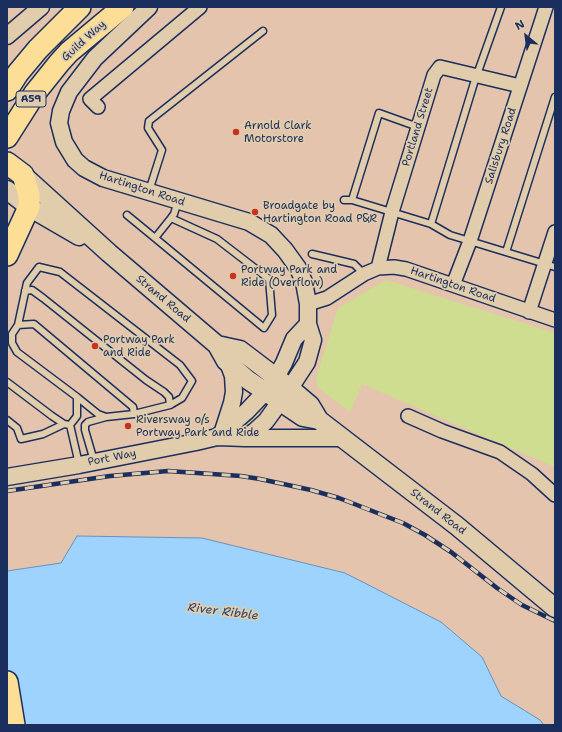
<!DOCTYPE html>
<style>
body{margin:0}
#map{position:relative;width:562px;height:732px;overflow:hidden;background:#e4c4ac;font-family:"Shantell Sans",sans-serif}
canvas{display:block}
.frame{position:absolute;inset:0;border:8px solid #1b2f5e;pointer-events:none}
.north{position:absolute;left:506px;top:16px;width:40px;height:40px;-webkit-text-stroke:3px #e1cdac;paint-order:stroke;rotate:331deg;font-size:11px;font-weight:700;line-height:16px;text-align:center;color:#1b2f5e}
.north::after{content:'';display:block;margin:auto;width:14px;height:18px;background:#1b2f5e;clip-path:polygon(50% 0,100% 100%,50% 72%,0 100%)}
</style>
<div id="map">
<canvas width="562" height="732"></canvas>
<div class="frame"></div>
<div class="north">N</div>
</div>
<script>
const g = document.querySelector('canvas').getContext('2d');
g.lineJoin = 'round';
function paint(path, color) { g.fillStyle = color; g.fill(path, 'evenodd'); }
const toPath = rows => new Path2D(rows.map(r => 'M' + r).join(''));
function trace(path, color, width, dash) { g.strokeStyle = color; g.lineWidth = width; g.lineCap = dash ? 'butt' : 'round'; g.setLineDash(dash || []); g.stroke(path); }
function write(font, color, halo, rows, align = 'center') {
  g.font = font + ' "Shantell Sans",sans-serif'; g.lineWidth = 3.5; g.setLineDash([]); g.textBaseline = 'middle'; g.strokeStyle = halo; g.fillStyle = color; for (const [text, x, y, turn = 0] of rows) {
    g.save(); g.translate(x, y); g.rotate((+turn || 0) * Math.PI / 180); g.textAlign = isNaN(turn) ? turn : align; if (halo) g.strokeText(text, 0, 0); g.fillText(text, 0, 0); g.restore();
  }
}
paint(toPath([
 [386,280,555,333,555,467,362,384,350,412,318,388,316,378,338,308]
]), '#cfdd90');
const water = toPath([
 [77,536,202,538,345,573,441,622,482,657,501,696,540,720,544,725,7,725,7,571,61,563,77,536]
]);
paint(water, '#9dd3fc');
trace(water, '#6991bd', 1);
const service = toPath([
 [149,191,162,150,148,128,149,121,263,31],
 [344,200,352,200,431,224,450,235,555,267],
 [352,200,379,113,418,127],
 [127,215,155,238],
 [171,218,217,239,269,279,272,315,264,328,155,238,171,218,174,214,178,201],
 [431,224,474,83,501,7],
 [506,252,555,97],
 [312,254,354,264,364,274],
 [25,291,32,290,43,298,146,380,164,392,169,397,170,405],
 [18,325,27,283,39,267,60,272,180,365,192,381,182,398,170,405,134,414],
 [7,382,52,416,64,424,70,425],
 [77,397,98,414,106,417],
 [7,420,17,428,21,439,43,434,64,424],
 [79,464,70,425,77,416,77,397,17,352,12,343,12,334,18,325,34,324,133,407,134,414,106,417,88,422,85,425,85,430,94,461]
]);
const minor = toPath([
 [98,107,90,99,200,7],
 [378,268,392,212,434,75,440,67,520,86],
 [453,285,470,241,546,7],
 [308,304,327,298,364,274,378,268,394,267,406,269,555,320],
 [529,312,555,232],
 [408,416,442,431,500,452,532,474,555,495]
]);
const tertiary = toPath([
 [7,36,41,7],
 [223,431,232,403,234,392,233,376,229,365],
 [217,437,247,411,265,392,276,377,284,363,294,339,308,324],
 [245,438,341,438],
 [7,477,79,465,196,442,217,437,245,438,255,431,266,421,290,388,307,362,313,340,308,324,308,304,304,282,298,268,285,250,271,235,249,222,103,178,84,168,75,160,64,142,59,123,61,111,69,92,95,58,149,7]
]);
const secondary = toPath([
 [23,175,109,253,217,345,226,361,248,380,303,417,319,420],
 [7,190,29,207,79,236],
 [217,345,240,350,290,388,310,405,319,420,457,526,555,608]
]);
const trunk = toPath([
 [7,90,18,73,38,49,80,7],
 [7,137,35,93,59,63,69,52,123,7],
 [7,163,23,175,29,195,29,207,7,255],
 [7,682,14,725]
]);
trace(service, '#1b2f5e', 9);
trace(minor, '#1b2f5e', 16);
trace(tertiary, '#1b2f5e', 19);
trace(secondary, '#1b2f5e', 21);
trace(trunk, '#1b2f5e', 24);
trace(service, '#e1cdac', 6);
trace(minor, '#e1cdac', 13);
trace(tertiary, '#e1cdac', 16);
trace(secondary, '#e1cdac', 18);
trace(trunk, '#fcde96', 21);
const rail = toPath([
 [7,491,110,476,168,471,241,476,260,479,311,490,339,498,403,523,425,535,451,552,497,588,522,605,555,621]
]);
trace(rail, '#1b2f5e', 4.5);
trace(rail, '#e1cdac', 3, [9]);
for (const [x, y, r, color] of [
 [236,132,4,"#c8321e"],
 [255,212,4,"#c8321e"],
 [233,276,4,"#c8321e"],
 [95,346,4,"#c8321e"],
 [128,426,4,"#c8321e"]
]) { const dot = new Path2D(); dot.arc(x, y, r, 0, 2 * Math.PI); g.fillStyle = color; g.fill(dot); trace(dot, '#e1cdac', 1.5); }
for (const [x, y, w] of [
 [31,99,30]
]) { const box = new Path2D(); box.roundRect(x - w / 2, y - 8, w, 16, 3); g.fillStyle = '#e1cdac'; g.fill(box); trace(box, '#1b2f5e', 1); }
write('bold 10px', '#1b2f5e', null, [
 ["A59",31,99]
]);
write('11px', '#1b2f5e', '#e1cdac', [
 ["Guild Way",84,41,-42],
 ["Portland Street",418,127,-73],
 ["Salisbury Road",501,146,-72],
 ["Hartington Road",142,189,18],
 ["Hartington Road",453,285,19],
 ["Strand Road",163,299,40],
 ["Port Way",112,458,-11],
 ["Strand Road",438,512,38]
]);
write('11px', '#1b2f5e', '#e1cdac', [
 ["Arnold Clark",244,126],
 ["Motorstore",244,139],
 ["Broadgate by",263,206],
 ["Hartington Road P&R",263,219],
 ["Portway Park and",241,270],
 ["Ride (Overflow)",241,283],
 ["Portway Park",103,340],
 ["and Ride",103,353],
 ["Riversway o/s",136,420],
 ["Portway Park and Ride",136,433]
], 'left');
write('italic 12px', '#283f6e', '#e1cdac', [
 ["River Ribble",223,612,7]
]);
</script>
